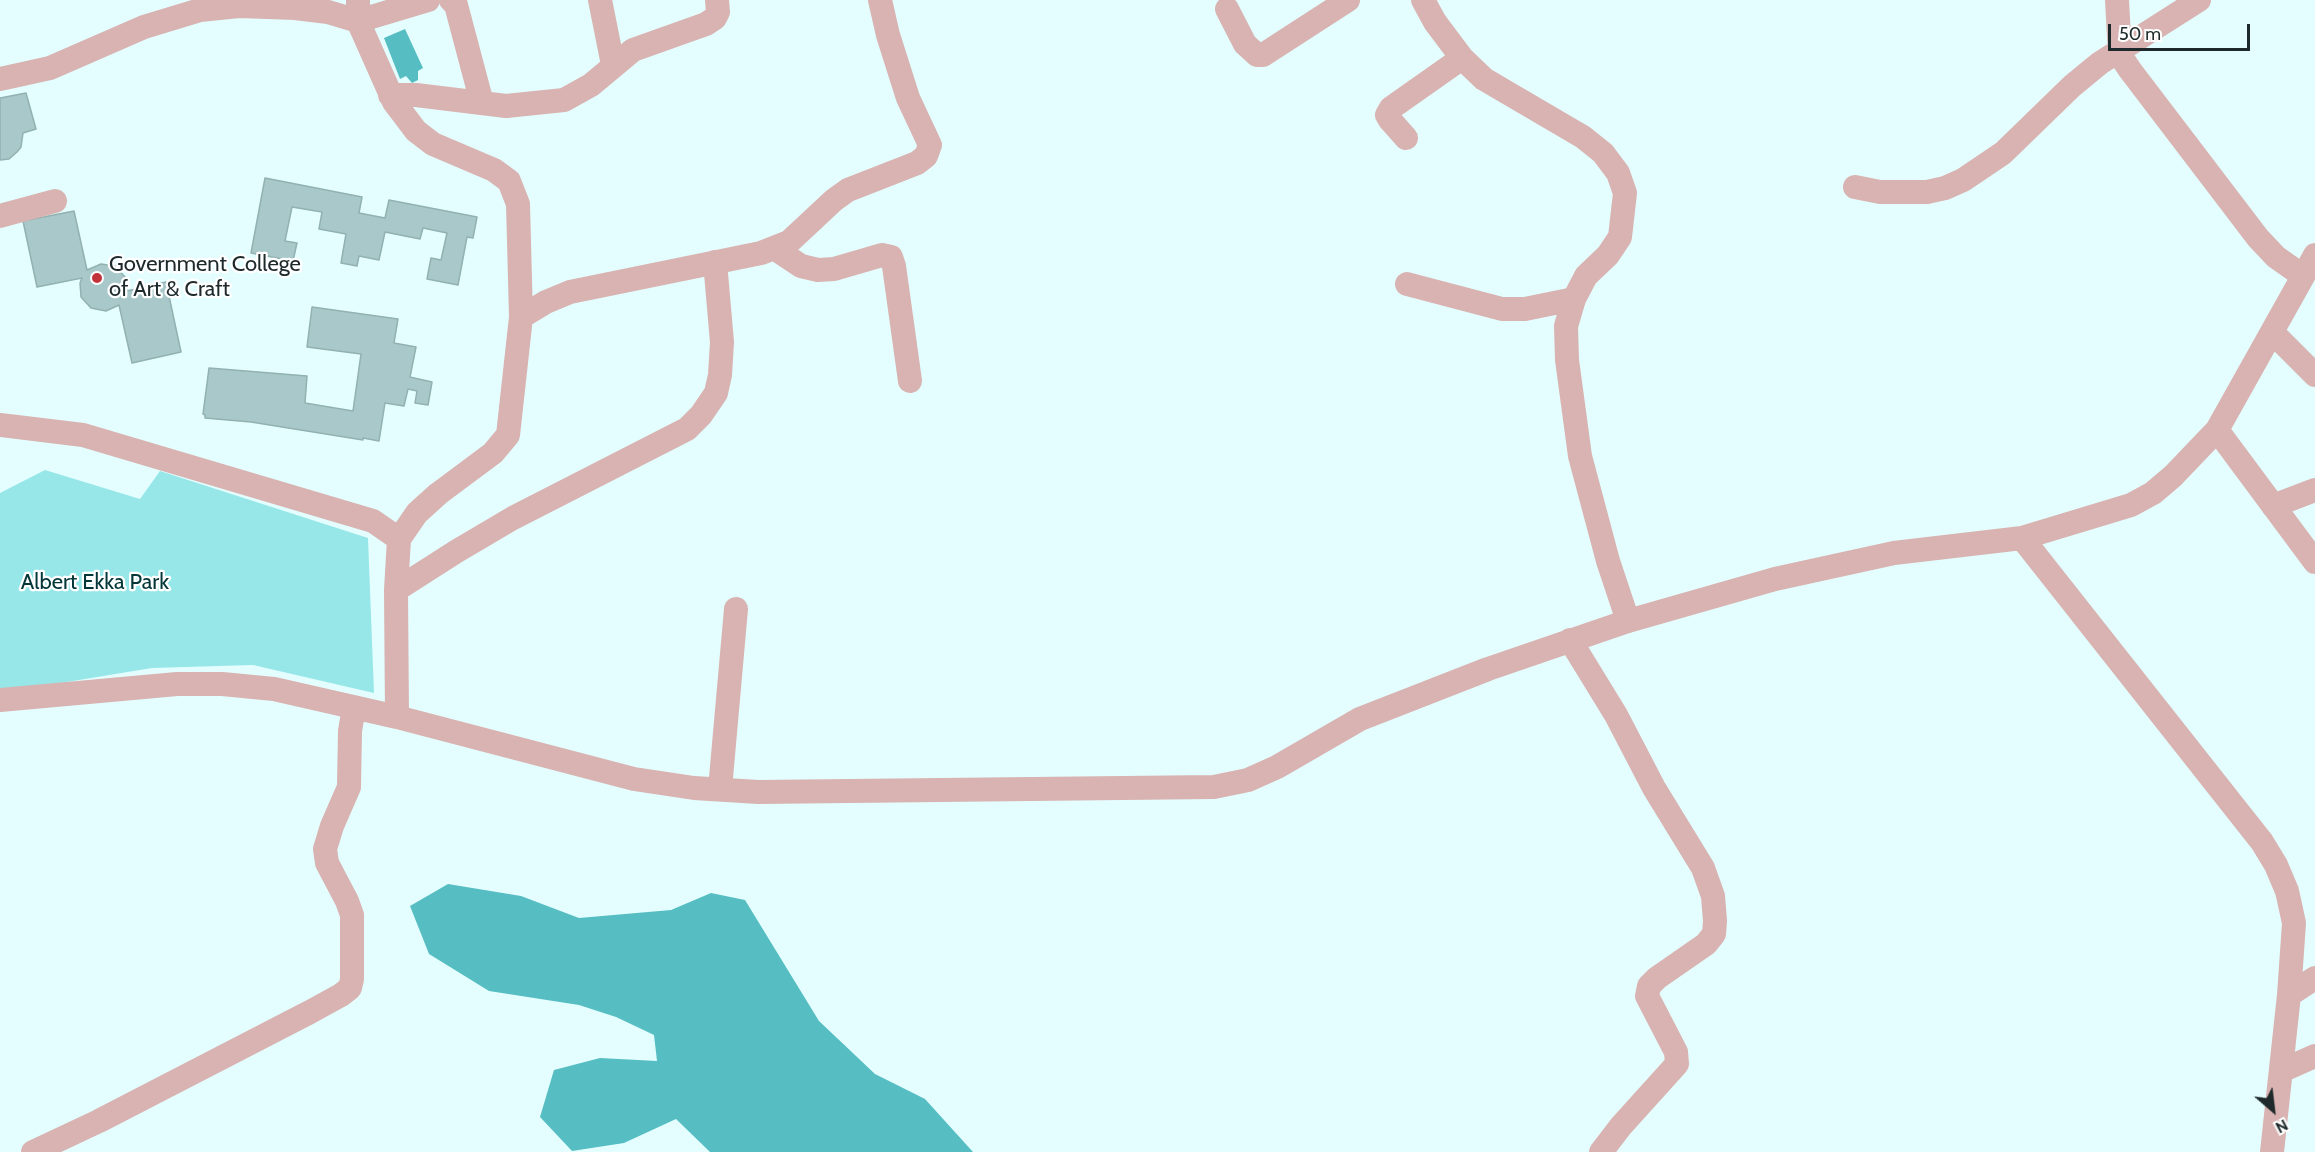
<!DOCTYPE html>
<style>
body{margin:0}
#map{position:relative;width:2315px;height:1152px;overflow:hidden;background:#e4feff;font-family:Cabin,sans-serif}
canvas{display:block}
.north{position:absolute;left:2243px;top:1080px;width:60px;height:60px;-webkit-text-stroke:4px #fff;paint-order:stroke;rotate:152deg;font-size:16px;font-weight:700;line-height:24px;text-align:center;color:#1d292a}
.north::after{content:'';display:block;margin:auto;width:21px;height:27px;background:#1d292a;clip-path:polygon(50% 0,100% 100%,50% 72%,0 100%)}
.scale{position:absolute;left:2108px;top:24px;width:142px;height:27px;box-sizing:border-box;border:3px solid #1d292a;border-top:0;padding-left:8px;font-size:18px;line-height:21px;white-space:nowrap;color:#1d292a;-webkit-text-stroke:4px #fff;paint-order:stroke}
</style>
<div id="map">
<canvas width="2315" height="1152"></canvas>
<div class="north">N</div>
<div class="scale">50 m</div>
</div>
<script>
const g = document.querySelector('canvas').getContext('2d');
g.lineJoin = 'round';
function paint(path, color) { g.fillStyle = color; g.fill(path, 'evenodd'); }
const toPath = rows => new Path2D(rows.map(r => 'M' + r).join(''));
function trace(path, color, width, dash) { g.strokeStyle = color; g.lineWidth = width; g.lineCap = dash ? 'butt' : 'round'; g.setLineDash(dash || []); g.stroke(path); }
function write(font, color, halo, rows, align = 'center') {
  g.font = font + ' Cabin,sans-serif'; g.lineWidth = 4.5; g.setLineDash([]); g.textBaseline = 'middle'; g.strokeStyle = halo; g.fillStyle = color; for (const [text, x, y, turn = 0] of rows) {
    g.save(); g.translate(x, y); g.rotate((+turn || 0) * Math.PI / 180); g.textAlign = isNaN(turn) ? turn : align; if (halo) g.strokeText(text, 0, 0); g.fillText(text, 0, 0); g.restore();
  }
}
paint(toPath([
 [45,470,140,499,160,471,368,538,374,693,253,665,152,668,0,693,0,493]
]), '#97e7e9');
paint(toPath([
 [405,29,423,68,418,71,418,80,412,83,406,76,400,79,384,38],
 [448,884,521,896,579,918,671,910,711,893,745,900,819,1021,875,1074,925,1099,973,1152,710,1152,676,1119,624,1143,572,1151,540,1117,554,1070,600,1058,657,1061,654,1035,616,1017,579,1005,489,991,429,954,410,906]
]), '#56bec2');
const building = toPath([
 [26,93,36,129,23,133,21,147,17,152,9,159,0,160,0,98,26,93],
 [265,178,362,197,359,213,385,218,389,200,477,217,473,238,467,237,458,285,427,279,431,258,441,260,447,233,423,228,420,239,385,232,379,260,359,256,357,266,341,263,346,234,319,229,322,212,292,207,285,241,297,243,293,261,251,253,265,178],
 [74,211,87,270,101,264,115,266,125,277,127,291,166,282,181,352,132,363,119,305,106,311,91,308,81,297,80,283,82,278,37,287,23,221,74,211],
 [312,307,398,319,394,343,416,347,410,377,432,382,428,405,415,403,417,391,408,389,404,406,385,403,379,441,363,438,363,440,251,422,205,418,205,415,203,414,209,368,307,376,305,403,353,411,361,354,307,347,312,307]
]);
paint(building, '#a9c8c9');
trace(building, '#92b1b1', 1.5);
trace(toPath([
 [358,0,358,21,428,0],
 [451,0,456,5,482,103],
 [600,0,613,65],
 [1423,0,1435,22,1462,58,1484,79,1583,137,1603,153,1618,173,1625,193,1620,237,1608,255,1586,276,1574,299,1566,326,1567,360,1580,456,1608,561,1628,621],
 [2117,0,2120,55,2130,70,2258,238,2276,257,2303,276],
 [1227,9,1245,44,1257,55,1263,55,1348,0],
 [0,79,50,68,144,27,200,10,239,6,295,8,328,12,358,21,394,102,416,131,433,144,494,170,509,181,518,204,521,317,508,435,493,453,438,494,417,513,399,539,396,590,397,717],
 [390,95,416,95,506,106,564,100,591,85,633,50,706,24,715,18,718,12,717,0],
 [1406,138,1390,120,1387,115,1391,108,1462,58],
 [1855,187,1880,192,1927,192,1945,188,1963,180,2003,153,2072,86,2100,63,2199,0],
 [0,216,55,201],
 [774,248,801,266,818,270,834,269,882,255,891,257,894,266,910,381],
 [1407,284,1502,309,1525,309,1574,299],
 [521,317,546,302,570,292,761,253,789,242,834,200,848,190,917,163,926,156,930,145,908,98,888,35,880,0],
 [2272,332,2315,375],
 [0,425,83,435,373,521,399,539],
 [2217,430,2315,562],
 [2273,506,2315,490],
 [2022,538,2262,842,2276,865,2287,891,2294,923,2289,995,2272,1152],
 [396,590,457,551,513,518,687,429,701,415,716,393,720,375,722,342,715,262],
 [1570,640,1616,715,1654,788,1703,868,1713,896,1715,921,1714,934,1706,944,1657,978,1649,986,1647,996,1676,1052,1677,1064,1621,1126,1601,1152],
 [0,700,177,684,222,684,274,689,397,717,634,779,694,788,758,792,1214,787,1248,780,1277,767,1360,719,1488,669,1628,621,1775,579,1894,553,2022,538,2131,505,2153,493,2173,476,2217,430,2315,255],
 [720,789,736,609],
 [2289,995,2315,978],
 [2281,1071,2315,1056],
 [33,1152,99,1121,310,1012,341,995,350,988,352,979,352,915,347,901,327,863,325,849,332,826,349,787,350,731,354,707]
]), '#d8b3b1', 24);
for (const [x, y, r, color] of [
 [97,278,6,"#c2323a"]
]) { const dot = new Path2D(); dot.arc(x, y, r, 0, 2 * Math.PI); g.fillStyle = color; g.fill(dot); trace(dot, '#fff', 2); }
write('22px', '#1d292a', '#fff', [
 ["Government College",109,265],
 ["of Art & Craft",109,290]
], 'left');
write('22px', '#023638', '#fff', [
 ["Albert Ekka Park",95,583]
]);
</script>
